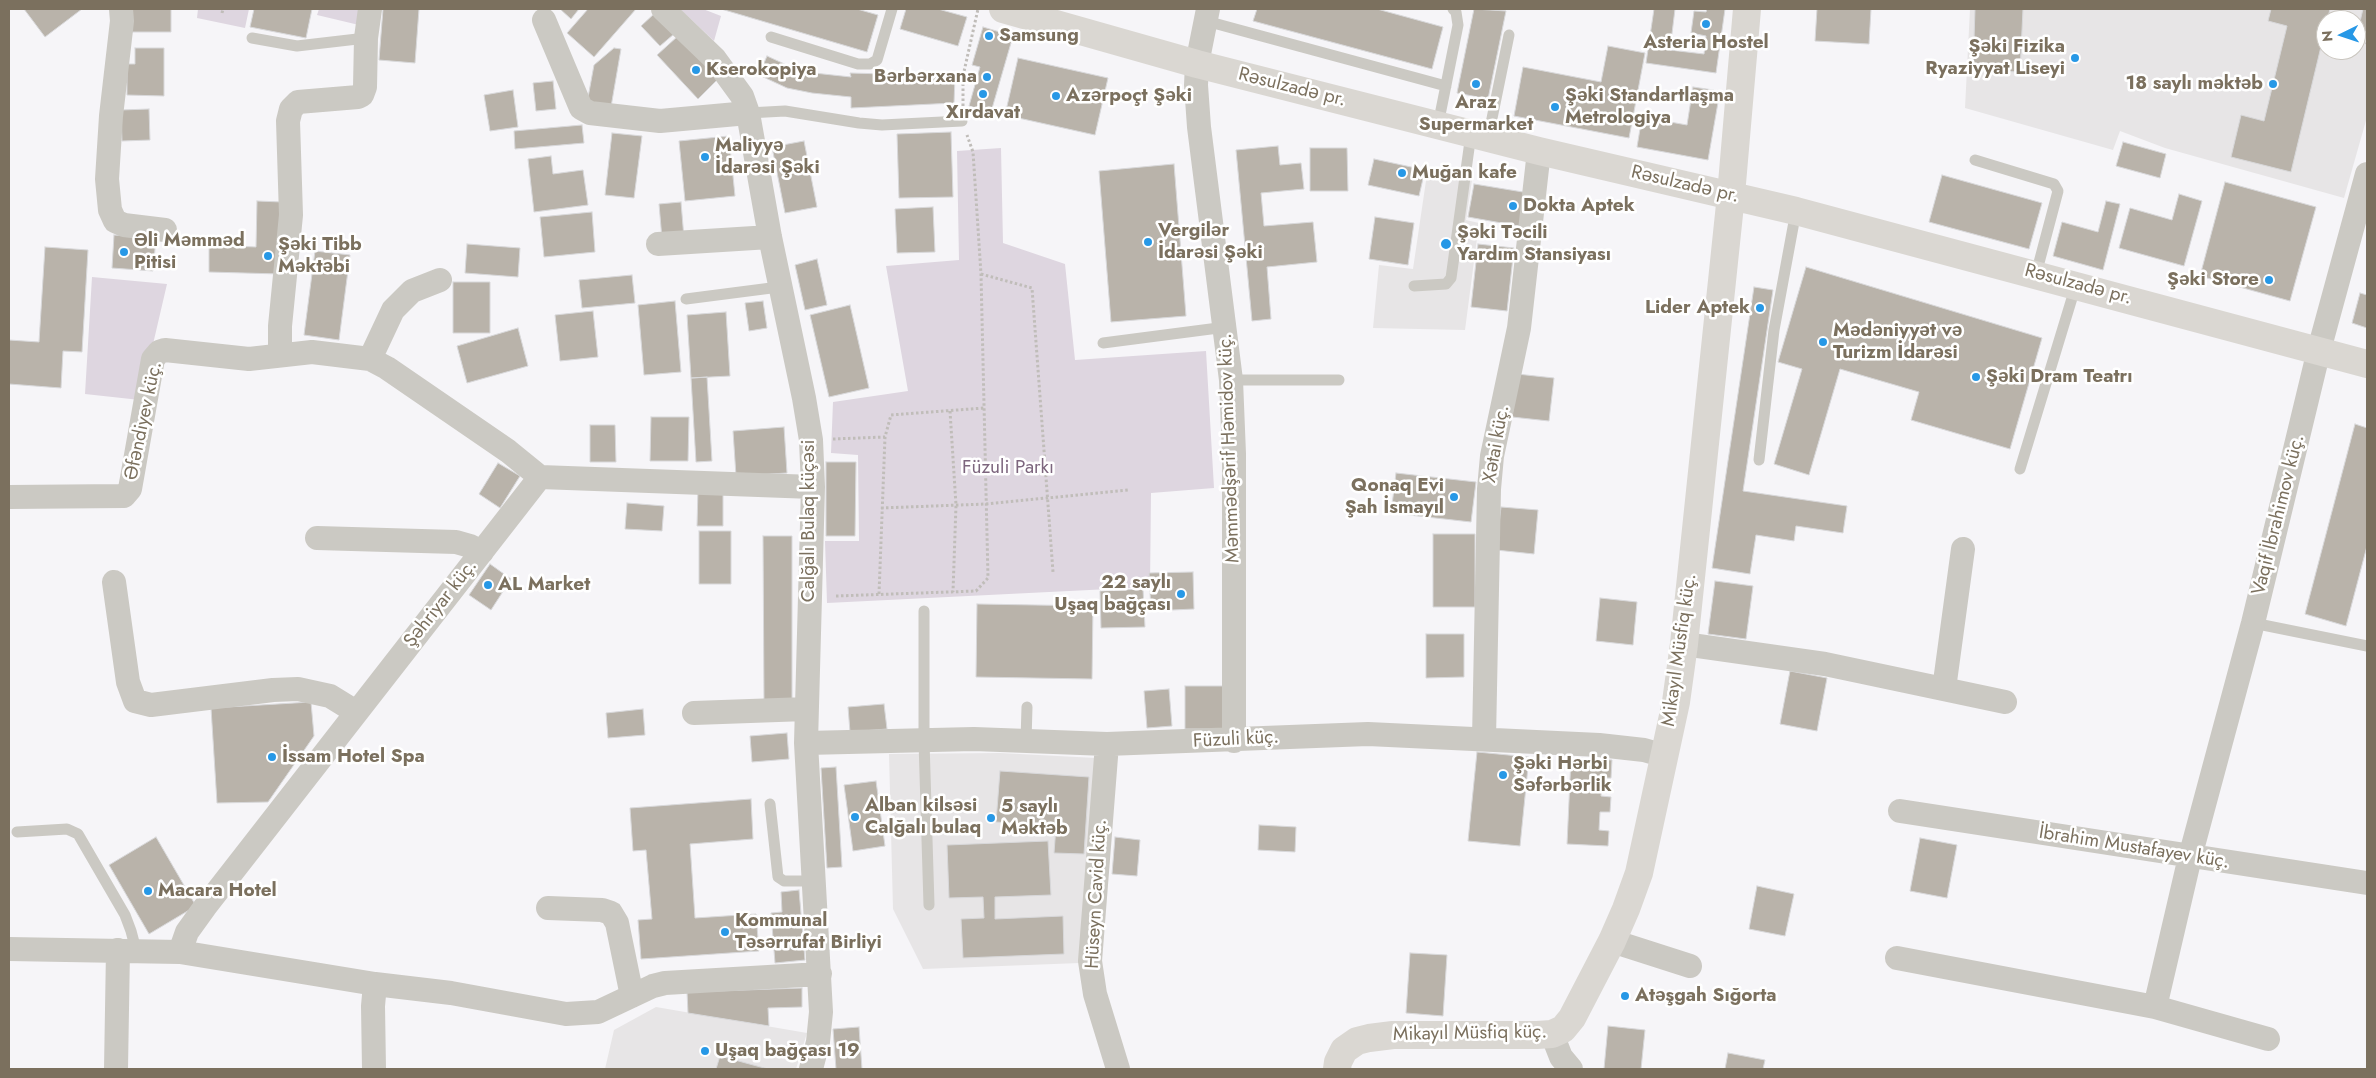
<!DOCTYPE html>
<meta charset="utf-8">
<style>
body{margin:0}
#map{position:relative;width:2376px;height:1078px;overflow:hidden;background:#f6f5f8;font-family:Jost,sans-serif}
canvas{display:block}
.frame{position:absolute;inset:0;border:10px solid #7b705e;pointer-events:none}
.north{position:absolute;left:2316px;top:10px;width:50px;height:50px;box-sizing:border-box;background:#fff;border:1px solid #cac6bf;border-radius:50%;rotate:266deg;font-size:14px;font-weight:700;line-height:20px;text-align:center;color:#7b705e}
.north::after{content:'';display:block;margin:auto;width:18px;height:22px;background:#2798e6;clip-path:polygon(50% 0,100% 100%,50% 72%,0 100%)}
</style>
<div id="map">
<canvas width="2376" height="1078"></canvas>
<div class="frame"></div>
<div class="north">N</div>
</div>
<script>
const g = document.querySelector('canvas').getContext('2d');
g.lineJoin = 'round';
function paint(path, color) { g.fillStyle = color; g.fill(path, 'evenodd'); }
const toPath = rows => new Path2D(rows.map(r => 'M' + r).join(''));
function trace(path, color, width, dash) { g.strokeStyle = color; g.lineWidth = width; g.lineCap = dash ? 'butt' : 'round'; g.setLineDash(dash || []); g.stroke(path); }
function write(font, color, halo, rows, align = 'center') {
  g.font = font + ' Jost,sans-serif'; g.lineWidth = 5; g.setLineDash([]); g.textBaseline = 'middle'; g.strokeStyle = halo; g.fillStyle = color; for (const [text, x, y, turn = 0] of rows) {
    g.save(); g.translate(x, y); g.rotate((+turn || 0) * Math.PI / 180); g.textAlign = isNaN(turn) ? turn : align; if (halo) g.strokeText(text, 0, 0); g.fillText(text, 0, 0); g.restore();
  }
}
paint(toPath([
 [1970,9,2367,9,2367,117,2344,198,2165,148,2120,131,2113,150,1965,108],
 [2326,20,2356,20,2356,50,2326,50],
 [1427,174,1472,180,1466,220,1479,223,1465,330,1373,328,1379,265,1413,269],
 [1000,753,1096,758,1080,963,923,969,893,909,889,754],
 [656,1007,807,1033,796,1069,605,1069,614,1030]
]), '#e7e5e6');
paint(toPath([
 [198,9,249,9,245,28,197,18],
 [319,9,363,9,359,25,317,15],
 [680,9,703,9,721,16,714,41],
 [1001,148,1003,243,1065,264,1075,360,1206,351,1214,488,1151,493,1150,587,827,603,825,541,859,541,858,455,831,453,833,402,908,391,886,266,959,260,957,151],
 [92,277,167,284,140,400,85,394]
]), '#ded6e0');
const building = toPath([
 [24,9,82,9,45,37,24,9],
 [131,9,171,9,171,32,131,32,131,9],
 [254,9,312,9,306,38,250,27,254,9],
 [383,9,419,9,415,63,379,60,383,9],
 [560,9,579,9,571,19,560,9],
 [588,9,636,9,594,57,567,33,588,9],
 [721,9,857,9,878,15,867,52,721,9],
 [906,9,938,9,967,17,958,46,900,29,906,9],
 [1257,9,1377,9,1443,27,1432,69,1253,21,1257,9],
 [1474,9,1506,11,1488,99,1457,93,1474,9],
 [1654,9,1675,9,1670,50,1704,54,1706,36,1691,33,1694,11,1706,12,1707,9,1725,9,1716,73,1646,63,1654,9],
 [1817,9,1871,9,1869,44,1815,41,1817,9],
 [1975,9,2023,9,2020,72,1973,70,1975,9],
 [2271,9,2330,9,2291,172,2231,157,2241,115,2264,121,2287,26,2268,21,2271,9],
 [2363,9,2367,9,2367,32,2358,30,2363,9],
 [655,13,674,34,660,46,641,26,655,13],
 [983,27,1013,36,991,112,969,106,980,67,972,65,983,27],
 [678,36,718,79,698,99,657,55,678,36],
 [1608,46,1645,53,1629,138,1514,116,1523,67,1601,82,1608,46],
 [135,48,164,48,164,96,127,95,127,64,135,64,135,48],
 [614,48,621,49,611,107,587,103,594,65,614,48],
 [767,56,791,67,814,73,851,77,850,73,955,76,954,103,851,108,851,97,812,93,787,88,759,75,767,56],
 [1018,58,1108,78,1095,135,1005,115,1018,58],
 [553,81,556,109,536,111,533,83,553,81],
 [1693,87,1720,91,1708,160,1637,147,1642,117,1687,125,1693,87],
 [513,90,518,127,490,131,484,95,513,90],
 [149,109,150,140,122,141,121,110,149,109],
 [582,125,584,143,515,149,514,131,582,125],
 [951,132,953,197,899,198,897,134,951,132],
 [612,133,642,136,634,198,605,195,612,133],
 [729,136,735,196,685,201,679,141,729,136],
 [804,141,817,207,785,213,772,147,804,141],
 [2123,142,2166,154,2160,178,2116,166,2123,142],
 [1278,146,1280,165,1301,163,1304,189,1261,193,1264,226,1313,222,1317,262,1267,267,1271,319,1252,321,1236,150,1278,146],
 [1310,148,1347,148,1348,191,1310,191,1310,148],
 [551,156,553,174,583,170,588,205,534,212,528,159,551,156],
 [1374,159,1425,170,1419,196,1368,185,1374,159],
 [1174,164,1186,316,1111,322,1099,171,1174,164],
 [1942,175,2042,203,2029,249,1929,222,1942,175],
 [2225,182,2316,207,2290,301,2200,276,2225,182],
 [1474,184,1529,193,1524,227,1468,217,1474,184],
 [2179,194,2202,201,2184,266,2119,248,2130,208,2172,220,2179,194],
 [257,201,282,202,280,274,209,272,209,245,256,247,257,201],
 [2106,201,2120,204,2103,270,2053,256,2062,222,2098,232,2106,201],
 [681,202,684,238,662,239,659,204,681,202],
 [933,207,935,252,897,253,895,209,933,207],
 [592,212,595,252,544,257,540,217,592,212],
 [1375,217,1414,223,1408,265,1369,259,1375,217],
 [114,235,156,238,153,271,112,268,114,235],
 [467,244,520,248,518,277,465,273,467,244],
 [1478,244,1514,248,1507,311,1471,307,1478,244],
 [45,247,88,250,82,352,63,351,61,388,9,384,9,340,39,342,45,247],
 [315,251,350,255,339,340,304,335,315,251],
 [817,259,827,305,805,310,795,265,817,259],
 [1806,267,2042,338,2010,449,1911,420,1919,392,1840,369,1809,475,1774,464,1802,369,1778,362,1806,267],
 [632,275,635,303,582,308,579,280,632,275],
 [453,282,490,282,490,333,453,333,453,282],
 [1754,287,1773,290,1743,491,1847,506,1843,533,1796,526,1794,541,1756,535,1750,574,1712,568,1754,287],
 [2360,293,2367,295,2367,328,2352,323,2360,293],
 [675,301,681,372,644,375,638,305,675,301],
 [763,301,767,328,749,331,745,303,763,301],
 [850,305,869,388,829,397,810,315,850,305],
 [593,311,598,357,560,361,555,315,593,311],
 [726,312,730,376,691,378,687,315,726,312],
 [518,328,528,366,467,383,457,346,518,328],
 [1517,374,1554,378,1549,421,1512,417,1517,374],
 [707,377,712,461,696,462,691,378,707,377],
 [651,417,689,417,688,461,650,461,651,417],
 [2355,424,2367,428,2367,546,2346,626,2305,614,2355,424],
 [590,425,615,425,616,462,590,462,590,425],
 [784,427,787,473,736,476,733,431,784,427],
 [826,462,856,462,855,536,826,536,826,462],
 [498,463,520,476,500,508,479,494,498,463],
 [1396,473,1476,482,1471,522,1391,513,1396,473],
 [698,488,723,488,723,526,697,526,698,488],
 [627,503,664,506,662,531,625,529,627,503],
 [1501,507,1538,510,1534,554,1496,550,1501,507],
 [699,531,731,531,731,584,699,584,699,531],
 [1433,534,1475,534,1475,607,1433,607,1433,534],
 [763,536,792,536,792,701,764,701,763,536],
 [490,564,511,579,491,610,469,595,490,564],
 [1193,572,1194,609,1151,611,1149,573,1193,572],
 [1715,581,1753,586,1746,639,1708,634,1715,581],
 [1143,589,1145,627,1101,628,1100,591,1143,589],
 [1600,598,1637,602,1633,645,1596,641,1600,598],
 [977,604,1093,606,1092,679,976,677,977,604],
 [1426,634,1464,634,1464,677,1426,678,1426,634],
 [1790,671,1827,678,1817,731,1780,724,1790,671],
 [1185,686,1223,686,1223,729,1185,729,1185,686],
 [1169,689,1172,726,1147,728,1144,691,1169,689],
 [311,702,314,736,268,802,217,803,211,708,311,702],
 [884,704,887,729,850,732,848,707,884,704],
 [643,709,645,735,608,738,606,713,643,709],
 [787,733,789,759,752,762,750,736,787,733],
 [1477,752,1529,757,1520,846,1468,841,1477,752],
 [1571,758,1612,760,1611,778,1602,778,1601,796,1611,797,1610,812,1600,812,1599,830,1609,831,1608,846,1567,844,1571,758],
 [836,767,842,867,827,868,821,768,836,767],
 [1000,771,1089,777,1084,854,1054,853,1056,826,996,822,1000,771],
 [876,781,885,846,853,851,844,785,876,781],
 [751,799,753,839,690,844,695,918,756,914,759,951,641,959,638,920,652,919,646,850,633,851,630,808,751,799],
 [1259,825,1296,827,1295,852,1258,850,1259,825],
 [156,837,196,906,149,934,109,865,156,837],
 [1115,837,1140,840,1137,876,1112,874,1115,837],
 [1920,838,1957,845,1947,898,1910,891,1920,838],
 [1048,841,1051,895,995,897,995,919,1063,916,1064,954,963,958,961,919,984,918,983,897,949,898,947,845,1048,841],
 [1757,886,1794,894,1785,936,1749,929,1757,886],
 [799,890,805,960,775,963,771,913,782,912,781,892,799,890],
 [1410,953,1447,955,1443,1016,1406,1013,1410,953],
 [802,988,802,1007,768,1008,769,1026,688,1013,687,992,802,988],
 [1608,1026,1645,1030,1641,1069,1604,1069,1608,1026],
 [859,1027,862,1069,836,1069,833,1029,859,1027],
 [1728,1053,1765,1060,1763,1069,1725,1069,1728,1053],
 [720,1056,768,1069,716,1069,720,1056]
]);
paint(building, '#b9b3aa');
trace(building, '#d8d8da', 1);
trace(toPath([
 [222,13,223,9],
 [2324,33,2326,33],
 [2356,40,2367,43],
 [963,106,963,76,978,9],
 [981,274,1032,288,1053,572],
 [950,411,956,505,953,592],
 [833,439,885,437],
 [881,508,986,504,1128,490],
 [879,594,885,437,891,415,984,408],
 [836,596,976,591,988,578,981,274,973,152,967,135]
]), '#c0bdb9', 3, [2.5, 2.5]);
trace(toPath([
 [1206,21,1446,86],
 [771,37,858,64,870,64,877,60,892,9],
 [252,38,297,46,366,38],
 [748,113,785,111,859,123,882,125,962,121],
 [1438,125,1458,25,1456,12,1453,9],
 [1488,138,1509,35],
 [1975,160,2054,184,2058,191,2036,274],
 [1414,286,1446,284,1451,278,1471,134],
 [686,299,779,287],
 [1103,343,1226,327],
 [1231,380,1339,380],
 [1759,460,1774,330,1796,211],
 [2020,469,2076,285],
 [924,611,924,741,929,905],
 [2253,623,2367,646],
 [1026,741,1027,707],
 [770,804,778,877,784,881,814,881],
 [17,832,67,829,78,834,125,915,131,931,136,950]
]), '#cbc9c3', 11);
trace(toPath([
 [121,9,122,21,111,116,107,179,110,210,115,221,124,225,165,230],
 [663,9,715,59,742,96,748,113,770,237,804,398,811,440,813,487,806,743,821,1012,818,1042,811,1069],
 [1208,9,1197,64,1196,85,1199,127,1231,380,1234,454,1234,741],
 [544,20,581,108,590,113,660,121,748,113],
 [658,244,770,237],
 [280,355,280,326,291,215,288,121,291,109,298,102,358,97,362,95,365,87,366,38,370,9],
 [370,359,393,310,412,291,440,280],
 [9,497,124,496,130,489,153,359,159,352,165,350,249,359,312,352,370,359,387,368,508,451,540,477],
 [317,538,456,542,470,546,482,552],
 [114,582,128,682,135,701,151,705,273,690,298,689,330,696,356,712],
 [1684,644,1825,664,2005,702],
 [1944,689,1963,549],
 [694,713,806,709],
 [1484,739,1489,489,1492,456,1519,328,1539,151],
 [806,743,974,739,1107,744,1368,734,1599,745,1644,750,1665,756],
 [1107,744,1090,961,1095,994,1118,1069],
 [1900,811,2367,883],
 [548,908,602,910,611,913,617,923,632,996],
 [1612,941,1690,966],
 [9,949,180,952,375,984,451,993,566,1014,598,1012,653,986,665,983,820,974],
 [180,952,187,932,205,907,540,477,813,487],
 [1897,958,2155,1007,2268,1039],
 [2155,1007,2190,857,2253,623,2319,350,2367,174],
 [1552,1034,1561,1057,1571,1069],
 [116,1069,118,950],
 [374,1069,373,1006,375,984]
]), '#cbc9c3', 24);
trace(toPath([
 [1003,9,1197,64,1539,151,1796,211,2367,364],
 [1337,1069,1338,1062,1344,1050,1357,1041,1369,1038,1393,1035,1537,1035,1552,1034,1563,1029,1572,1018,1612,941,1626,909,1639,873,1676,702,1684,644,1731,195,1747,9]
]), '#dad7d2', 28);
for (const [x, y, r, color] of [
 [1706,24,5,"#2798e6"],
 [989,36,5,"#2798e6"],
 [2075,58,5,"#2798e6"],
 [696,70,5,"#2798e6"],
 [987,77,5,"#2798e6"],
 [1476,84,5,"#2798e6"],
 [2273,84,5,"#2798e6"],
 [983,94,5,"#2798e6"],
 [1056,96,5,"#2798e6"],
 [1555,107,5,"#2798e6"],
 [705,157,5,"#2798e6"],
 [1402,173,5,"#2798e6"],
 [1513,206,5,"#2798e6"],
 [1148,242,5,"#2798e6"],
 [1446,244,6,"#2798e6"],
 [124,252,5,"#2798e6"],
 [268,256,5,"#2798e6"],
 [2269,280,5,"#2798e6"],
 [1760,308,5,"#2798e6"],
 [1823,342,5,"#2798e6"],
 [1976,377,5,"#2798e6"],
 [1454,497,5,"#2798e6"],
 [488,585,5,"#2798e6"],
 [1181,594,5,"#2798e6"],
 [272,757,5,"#2798e6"],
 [1503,775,5,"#2798e6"],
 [855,817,5,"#2798e6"],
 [991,818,5,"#2798e6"],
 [148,891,5,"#2798e6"],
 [725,932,5,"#2798e6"],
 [1625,996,5,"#2798e6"],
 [705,1051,5,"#2798e6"]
]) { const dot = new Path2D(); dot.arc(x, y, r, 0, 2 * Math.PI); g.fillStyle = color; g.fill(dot); trace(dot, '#fff', 2); }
write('bold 19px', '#7b705e', '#fff', [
 ["Samsung",999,36],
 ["Asteria Hostel",1706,43,"center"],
 ["Şəki Fizika",2065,47,"right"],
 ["Ryaziyyat Liseyi",2065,69,"right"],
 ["Kserokopiya",706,70],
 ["Bərbərxana",977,77,"right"],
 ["18 saylı məktəb",2263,84,"right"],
 ["Azərpoçt Şəki",1066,96],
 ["Şəki Standartlaşma",1565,96],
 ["Metrologiya",1565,118],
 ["Araz",1476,103,"center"],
 ["Supermarket",1476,125,"center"],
 ["Xırdavat",983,113,"center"],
 ["Maliyyə",715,146],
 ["İdarəsi Şəki",715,168],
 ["Muğan kafe",1412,173],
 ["Dokta Aptek",1523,206],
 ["Vergilər",1158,231],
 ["İdarəsi Şəki",1158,253],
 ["Şəki Təcili",1457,233],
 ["Yardım Stansiyası",1457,255],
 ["Əli Məmməd",134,241],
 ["Pitisi",134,263],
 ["Şəki Tibb",278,245],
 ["Məktəbi",278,267],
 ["Şəki Store",2259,280,"right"],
 ["Lider Aptek",1750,308,"right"],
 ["Mədəniyyət və",1833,331],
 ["Turizm İdarəsi",1833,353],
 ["Şəki Dram Teatrı",1986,377],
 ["Qonaq Evi",1444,486,"right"],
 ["Şah İsmayıl",1444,508,"right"],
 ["22 saylı",1171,583,"right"],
 ["Uşaq bağçası",1171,605,"right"],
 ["AL Market",498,585],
 ["İssam Hotel Spa",282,757],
 ["Şəki Hərbi",1513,764],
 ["Səfərbərlik",1513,786],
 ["Alban kilsəsi",865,806],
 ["Calğalı bulaq",865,828],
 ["5 saylı",1001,807],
 ["Məktəb",1001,829],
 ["Macara Hotel",158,891],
 ["Kommunal",735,921],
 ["Təsərrufat Birliyi",735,943],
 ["Atəşgah Sığorta",1635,996],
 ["Uşaq bağçası 19",715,1051]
], 'left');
write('19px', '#7b705e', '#fff', [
 ["Rəsulzadə pr.",1292,88,14],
 ["Rəsulzadə pr.",1685,185,13],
 ["Rəsulzadə pr.",2078,285,15],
 ["Əfəndiyev küç.",144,421,-78],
 ["Xətai küç.",1497,444,-80],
 ["Məmmədşərif Həmidov küç.",1230,448,-92],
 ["Vaqif İbrahimov küç.",2279,515,-76],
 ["Calğalı Bulaq küçəsi",809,521,-90],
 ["Şəhriyar küç.",441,604,-52],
 ["Mikayıl Müsfiq küç.",1680,650,-82],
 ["Füzuli küç.",1236,740,-3],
 ["İbrahim Mustafayev küç.",2134,848,9],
 ["Hüseyn Cavid küç.",1097,894,-87],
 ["Mikayıl Müsfiq küç.",1470,1034,-1]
]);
write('19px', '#7d667e', '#fff', [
 ["Füzuli Parkı",1008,468]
]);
</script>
